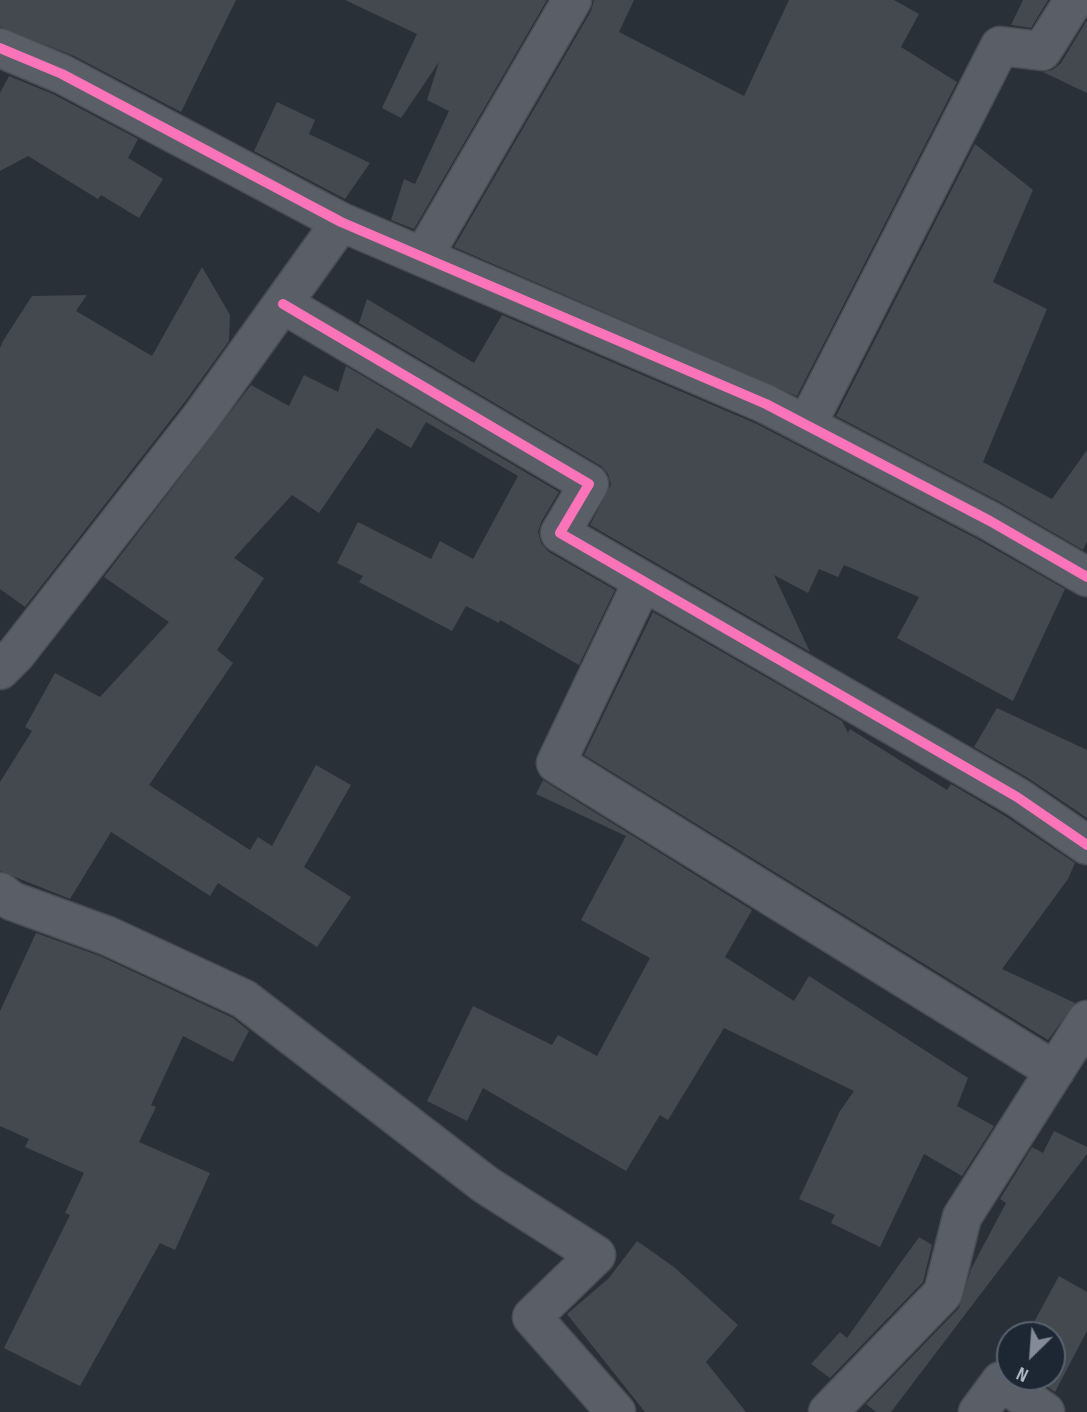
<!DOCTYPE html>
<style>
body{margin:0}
#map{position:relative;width:1087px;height:1412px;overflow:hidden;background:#2a3038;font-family:"Sofia Sans Condensed",sans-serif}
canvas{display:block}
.north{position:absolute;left:996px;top:1321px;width:70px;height:70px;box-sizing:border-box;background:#1d2633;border:2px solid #59626f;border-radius:50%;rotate:205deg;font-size:19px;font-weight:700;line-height:28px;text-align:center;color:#b4bcc9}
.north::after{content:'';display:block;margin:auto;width:24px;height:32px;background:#848b96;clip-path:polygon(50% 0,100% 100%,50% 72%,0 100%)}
</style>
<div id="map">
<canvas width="1087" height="1412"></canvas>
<div class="north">N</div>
</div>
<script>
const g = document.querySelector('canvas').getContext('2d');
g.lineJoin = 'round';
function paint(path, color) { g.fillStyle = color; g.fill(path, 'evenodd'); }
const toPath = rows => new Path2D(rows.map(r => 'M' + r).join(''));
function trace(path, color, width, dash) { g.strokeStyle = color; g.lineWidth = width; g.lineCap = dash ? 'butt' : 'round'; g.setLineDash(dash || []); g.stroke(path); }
paint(toPath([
 [0,0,236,0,181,112,72,55,0,27],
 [345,0,547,0,414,229,391,220,404,179,415,184,449,111,427,100,439,62,401,118,382,108,417,34],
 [594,0,634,0,619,32,744,96,789,0,894,0,919,14,901,47,957,82,797,396,454,247,591,11],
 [1023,0,1048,0,1031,28,1011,25],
 [1087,20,1087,93,1043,72,1052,70,1061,63],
 [9,76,53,94,138,139,128,158,163,179,139,218,101,195,98,199,28,156,0,171,0,93],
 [277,102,315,120,309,134,370,163,345,199,254,151],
 [975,144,1033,190,993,282,1047,309,983,462,1052,499,1087,450,1087,541,1083,550,1000,502,836,416],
 [202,267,230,315,229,341,184,403,25,607,0,589,0,348,3,341,32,296,87,295,76,311,152,356],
 [367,299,474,363,502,315,757,424,979,540,1065,589,1013,701,897,638,919,597,844,565,838,577,819,569,808,593,774,575,810,652,590,525,611,485,608,474,601,466,359,323],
 [346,366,559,492,541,522,538,532,541,543,549,552,615,590,579,665,500,620,499,623,466,606,452,631,359,582,363,576,337,563,358,522,431,559,440,541,473,559,518,476,426,422,411,448,377,428,319,513,292,495,234,558,264,578,217,650,233,663,149,785,250,850,258,837,272,846,316,765,351,785,304,867,351,897,317,947,218,883,210,896,111,832,70,899,0,871,0,782,32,731,25,727,55,673,100,697,169,622,104,577,251,385,289,406,304,375,338,392],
 [653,612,842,721,848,733,850,729,947,790,951,784,1005,816,1075,863,1068,879,1002,969,1075,1003,1048,1040,584,755],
 [997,708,1087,750,1087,818,1028,778,974,747],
 [543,780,752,910,725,957,794,1001,809,976,968,1078,957,1106,994,1126,962,1176,924,1154,880,1247,831,1223,835,1215,799,1199,840,1111,854,1091,724,1028,668,1120,660,1115,626,1171,483,1088,467,1121,427,1101,473,1006,552,1045,558,1035,597,1056,650,958,581,920,626,836,536,794],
 [36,933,100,956,233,1018,249,1031,233,1062,183,1036,151,1105,156,1107,139,1142,210,1173,175,1250,160,1243,80,1386,4,1348,70,1215,65,1213,84,1173,25,1147,29,1139,0,1126,0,1011],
 [1054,1131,1087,1147,1087,1154,891,1412,876,1412,866,1404,959,1308,971,1269,1006,1203,1000,1199,1032,1147,1043,1153],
 [919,1237,932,1245,923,1282,830,1378,811,1364,840,1332,847,1338],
 [637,1241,674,1267,738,1325,706,1362,746,1412,645,1412,567,1314,609,1278],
 [1059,1276,1087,1292,1087,1331,1055,1392,1033,1377,1052,1377,1052,1335,1027,1335]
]), '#444950');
const street = toPath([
 [0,48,62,74,341,222,766,404,990,521,1087,577],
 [424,255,572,0],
 [283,304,589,484,560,533,1017,797,1087,845],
 [807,424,1000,46,1042,51,1074,0],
 [643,581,556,763,1055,1071],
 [0,670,16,654,202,416,341,222],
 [0,892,12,901,108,936,244,999,486,1185,596,1255,532,1317,616,1412],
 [828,1412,943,1293,962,1217,1087,1020],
 [978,1412,1001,1381,1045,1412]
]);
trace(street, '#484c53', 41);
trace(street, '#5a5e66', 38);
trace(toPath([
 [0,48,62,74,341,222,766,404,990,521,1087,577],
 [283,304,589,484,560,533,1017,797,1087,845]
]), '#fb73b8', 10);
</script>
